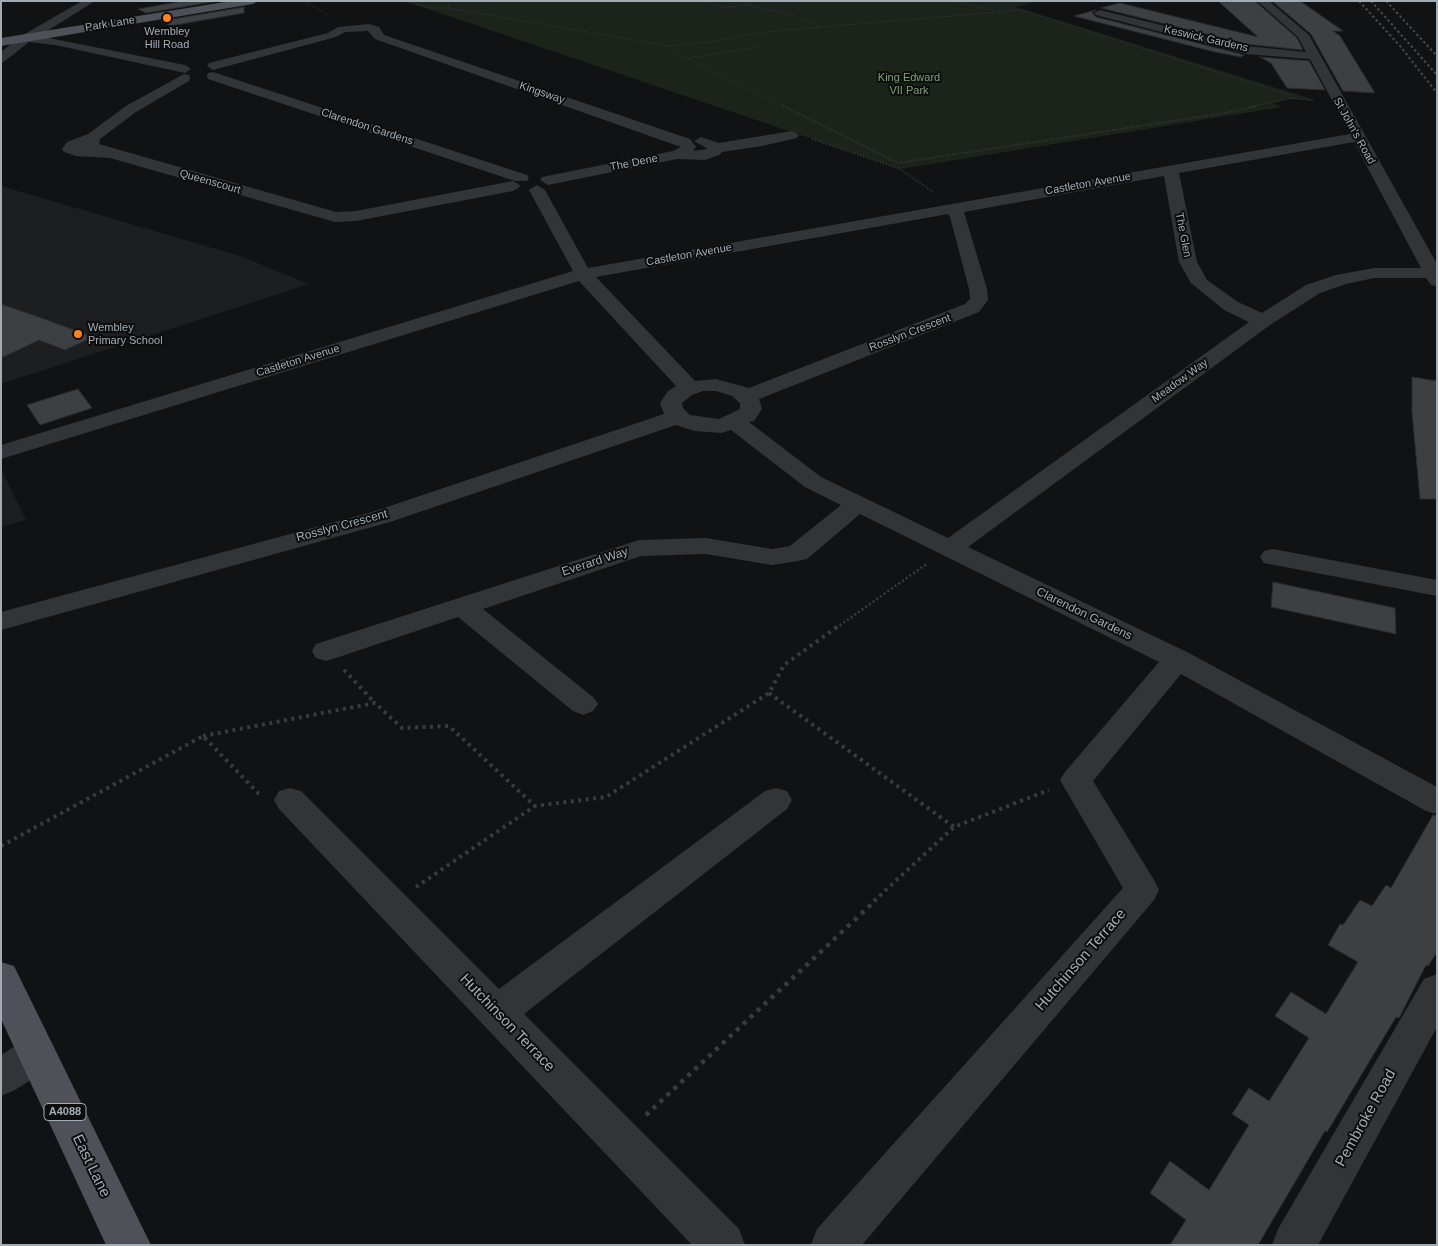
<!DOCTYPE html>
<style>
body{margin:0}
#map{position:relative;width:1438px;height:1246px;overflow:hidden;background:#111213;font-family:Arial,sans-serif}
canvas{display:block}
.frame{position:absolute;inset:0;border:2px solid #a2acb5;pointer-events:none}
</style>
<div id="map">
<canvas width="1438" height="1246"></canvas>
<div class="frame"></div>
</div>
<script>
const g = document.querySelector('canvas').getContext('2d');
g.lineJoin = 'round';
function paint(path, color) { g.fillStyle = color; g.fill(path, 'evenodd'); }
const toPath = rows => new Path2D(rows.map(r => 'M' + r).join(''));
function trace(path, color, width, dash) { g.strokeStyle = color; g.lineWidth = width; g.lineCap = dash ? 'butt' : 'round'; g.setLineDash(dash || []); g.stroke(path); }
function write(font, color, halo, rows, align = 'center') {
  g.font = font + ' Arial,sans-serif'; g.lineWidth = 4; g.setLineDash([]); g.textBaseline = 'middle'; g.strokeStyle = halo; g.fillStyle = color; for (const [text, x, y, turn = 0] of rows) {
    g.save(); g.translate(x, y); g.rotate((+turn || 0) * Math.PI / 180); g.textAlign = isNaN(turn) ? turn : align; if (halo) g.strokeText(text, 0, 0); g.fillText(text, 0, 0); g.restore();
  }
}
paint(toPath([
 [1,186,240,256,309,284,1,384],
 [1,469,26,520,1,527]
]), '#1d1e20');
paint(toPath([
 [404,1,1039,1,1016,7,1312,99,1312,101,1292,99,1272,103,1282,107,901,169]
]), '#1c231b');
const building = toPath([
 [183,1,218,1,146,13,138,9,183,1],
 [1218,1,1255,1,1297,38,1303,50,1246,44,1101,8,1120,3,1258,37,1218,1],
 [1272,1,1300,1,1343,31,1333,31,1340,36,1375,93,1343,91,1311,34,1272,1],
 [244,7,244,13,170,26,161,21,244,7],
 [1096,10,1092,13,1096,17,1244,55,1241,57,1215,52,1074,16,1096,10],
 [1260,57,1309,61,1325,90,1287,88,1271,63,1260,57],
 [1,304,47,320,93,337,65,350,39,340,1,358,1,304],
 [1412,377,1437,381,1437,499,1420,499,1412,412,1412,377],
 [78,389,92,408,40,425,27,405,78,389],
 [1273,582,1395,608,1396,634,1271,607,1273,582],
 [1433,815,1437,816,1437,952,1428,966,1426,965,1399,1018,1396,1017,1327,1132,1325,1131,1258,1245,1170,1245,1186,1220,1150,1193,1170,1161,1209,1190,1249,1125,1232,1114,1249,1088,1269,1101,1309,1038,1275,1016,1291,992,1326,1014,1358,962,1328,945,1340,924,1343,925,1360,900,1372,906,1386,885,1391,888,1433,815]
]);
paint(building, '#3d4043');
trace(building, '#2b2c2f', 1);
trace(toPath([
 [304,1,330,16],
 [407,1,430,8,449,8],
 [450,1,449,8,668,46,669,49,786,107],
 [709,1,715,5,727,7,748,5,753,1],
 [954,1,994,11],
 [748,5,793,15,821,27],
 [668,46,710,42,764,32,1021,10,1290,95,1291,98],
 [679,60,756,47,762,50],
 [1250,107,1291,98,1315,101]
]), '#383c40', 1, [1, 2]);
trace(toPath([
 [783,106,898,163,1225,113,1256,106],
 [812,139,900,169,933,192]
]), '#383c40', 2, [1, 2]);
trace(toPath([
 [836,628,928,563]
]), '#383c40', 2.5, [2, 2.5]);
trace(toPath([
 [344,670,374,702],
 [769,693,954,827],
 [203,736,375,703,402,728,449,726,535,806,606,797,769,693,784,665,837,627],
 [1,846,203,736,258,793,263,795],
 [416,887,535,806],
 [874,901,954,827,1049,790]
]), '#383c40', 4, [3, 4.5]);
trace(toPath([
 [646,1115,876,900]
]), '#383c40', 4.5, [4, 5.5]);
paint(toPath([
 [82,1,95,1,39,36,185,65,191,69,185,73,55,45,29,42,1,64,2,51,23,35,82,1],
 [1257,1,1269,1,1309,35,1437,264,1437,286,1431,285,1426,278,1374,278,1346,284,1320,293,1270,325,968,547,1187,652,1437,787,1437,814,1426,811,1181,674,1093,781,1154,880,1159,890,1154,900,862,1245,811,1245,817,1229,1123,888,1060,780,1065,772,1159,662,860,514,807,559,798,561,772,565,706,554,641,556,483,609,593,697,598,704,593,711,583,715,573,711,458,617,336,658,326,661,316,658,312,651,316,644,639,540,706,538,772,549,790,546,841,505,805,487,731,430,721,433,694,431,676,425,390,522,1,630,1,612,372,512,664,414,660,403,668,391,676,386,579,281,1,459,1,445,573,271,529,190,537,185,545,190,588,268,1350,134,1310,59,1246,54,1096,15,1094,13,1100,10,1246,46,1306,52,1298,37,1257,1],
 [1354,142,1421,268,1374,268,1336,275,1306,285,1262,313,1238,302,1207,280,1197,262,1179,173,1354,142],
 [1164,176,1179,262,1191,283,1224,310,1249,322,948,538,821,477,749,422,754,421,762,409,759,399,979,312,988,300,987,289,964,212,1164,176],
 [948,214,950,217,969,289,970,299,965,304,749,388,716,379,695,381,596,277,948,214],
 [703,391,716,391,732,396,740,403,740,409,719,419,690,415,683,408,682,403,692,395,703,391],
 [369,24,379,27,384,35,690,139,696,147,693,151,708,149,694,141,701,137,719,143,792,131,799,135,797,138,762,146,722,152,719,155,705,160,677,159,548,185,540,180,542,177,673,151,681,147,375,39,368,31,345,32,336,37,213,70,207,66,209,63,328,33,338,27,369,24],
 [213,72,527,175,529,178,527,181,515,181,208,79,207,76,208,73,213,72],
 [184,74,189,75,190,78,189,81,136,112,100,139,99,144,336,212,356,211,513,181,521,186,513,191,356,221,335,222,110,158,76,156,64,152,62,149,67,142,88,134,126,106,184,74],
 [1273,549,1437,580,1437,596,1264,563,1260,557,1264,551,1273,549],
 [290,788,301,791,499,989,765,791,776,788,787,791,792,800,787,809,524,1014,739,1229,745,1245,692,1245,279,809,274,800,279,791,290,788],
 [1437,974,1437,1027,1318,1245,1272,1245,1278,1229,1424,979,1437,974],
 [37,1036,51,1041,57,1054,51,1067,15,1090,1,1096,1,1055,23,1041,37,1036]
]), '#323538');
paint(toPath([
 [231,1,258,1,253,4,1,46,1,38,231,1],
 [1,962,14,966,151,1245,106,1245,1,1019,1,962]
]), '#4e5258');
trace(toPath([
 [1359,1,1400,46,1437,93],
 [1371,1,1437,75],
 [1386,1,1437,56]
]), '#45494e', 2, [2.5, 2.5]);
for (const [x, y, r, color] of [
 [167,18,5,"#fe831f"],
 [78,334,5,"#fe831f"]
]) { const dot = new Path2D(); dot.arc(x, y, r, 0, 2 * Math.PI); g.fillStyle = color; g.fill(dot); trace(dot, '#0d0d0e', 2); }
write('11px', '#a2acb5', '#0d0d0e', [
 ["Park Lane",110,24,-9],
 ["Keswick Gardens",1206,39,13],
 ["Kingsway",542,93,19],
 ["Clarendon Gardens",367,127,18],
 ["St John's Road",1354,131,61],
 ["The Dene",634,163,-11],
 ["Queenscourt",210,182,16],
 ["Castleton Avenue",1088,184,-10],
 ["The Glen",1183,235,79],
 ["Castleton Avenue",689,255,-10],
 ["Rosslyn Crescent",910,333,-21],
 ["Castleton Avenue",298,361,-17],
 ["Meadow Way",1180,381,-36]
]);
write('11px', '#a2acb5', '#0d0d0e', [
 ["Wembley",167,32],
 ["Hill Road",167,45],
 ["Wembley",88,328,"left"],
 ["Primary School",88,341,"left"]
]);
write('11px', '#7ea177', '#0d0d0e', [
 ["King Edward",909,78],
 ["VII Park",909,91]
]);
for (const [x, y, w] of [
 [65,1112,42]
]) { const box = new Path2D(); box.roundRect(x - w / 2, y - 8.5, w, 17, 4); g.fillStyle = '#0d0d0e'; g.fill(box); trace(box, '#a2acb5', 1); }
write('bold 11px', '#a2acb5', null, [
 ["A4088",65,1112]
]);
write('12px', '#a2acb5', '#0d0d0e', [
 ["Rosslyn Crescent",342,526,-15],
 ["Everard Way",595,562,-18],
 ["Clarendon Gardens",1084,614,26]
]);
write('15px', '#a2acb5', '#0d0d0e', [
 ["Hutchinson Terrace",1081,960,-49],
 ["Hutchinson Terrace",507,1023,46],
 ["Pembroke Road",1366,1118,-61],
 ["East Lane",91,1166,64]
]);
</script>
